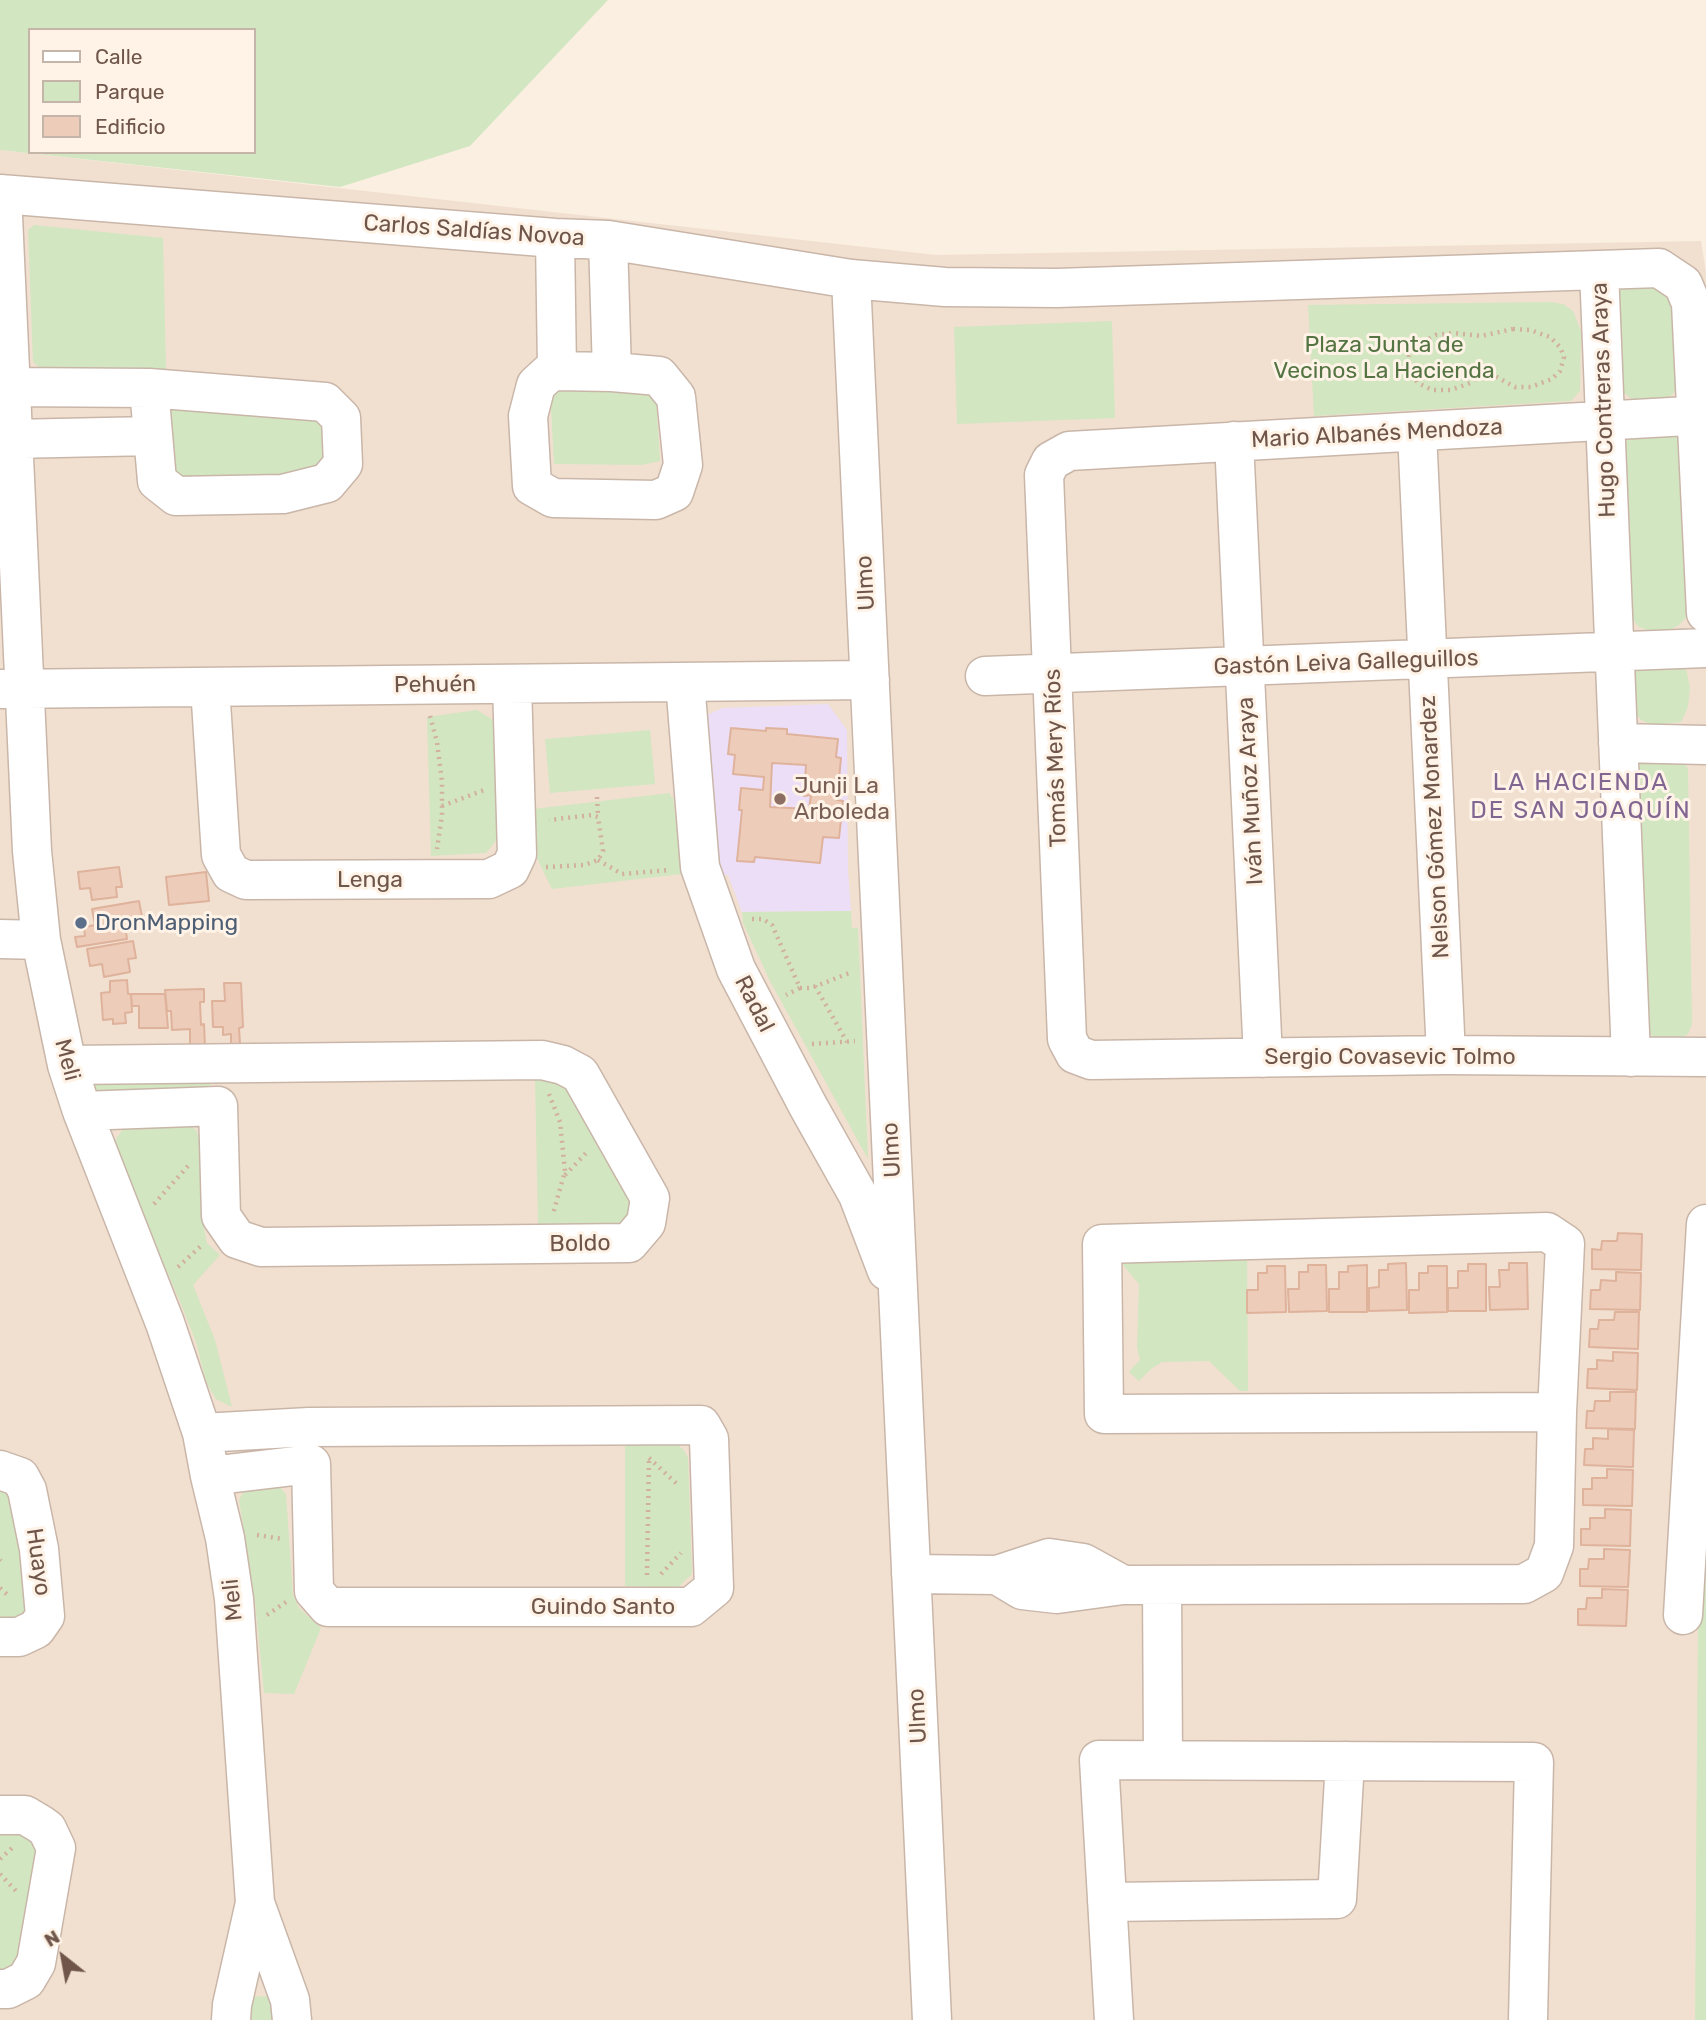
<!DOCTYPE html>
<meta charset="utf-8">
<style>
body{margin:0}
#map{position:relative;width:1706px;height:2020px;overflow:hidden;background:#faefe1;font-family:Rubik,sans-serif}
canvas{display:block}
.legend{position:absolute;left:28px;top:28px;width:228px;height:126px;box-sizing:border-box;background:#fef3e6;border:2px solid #c5b4a8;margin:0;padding:9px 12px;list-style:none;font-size:21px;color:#6f554a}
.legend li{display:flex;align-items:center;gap:14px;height:35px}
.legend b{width:35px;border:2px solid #c5b4a8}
.north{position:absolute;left:28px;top:1922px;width:70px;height:70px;-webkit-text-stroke:5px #fef3e6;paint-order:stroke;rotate:329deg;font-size:19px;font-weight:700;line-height:28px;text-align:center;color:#6f554a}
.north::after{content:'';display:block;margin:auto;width:24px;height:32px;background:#6f554a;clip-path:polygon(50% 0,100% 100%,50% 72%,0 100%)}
</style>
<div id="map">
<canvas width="1706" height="2020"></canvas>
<ul class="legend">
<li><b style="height:9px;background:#fff"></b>Calle</li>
<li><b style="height:19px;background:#d2e6c1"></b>Parque</li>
<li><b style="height:19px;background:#edccba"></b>Edificio</li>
</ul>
<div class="north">N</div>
</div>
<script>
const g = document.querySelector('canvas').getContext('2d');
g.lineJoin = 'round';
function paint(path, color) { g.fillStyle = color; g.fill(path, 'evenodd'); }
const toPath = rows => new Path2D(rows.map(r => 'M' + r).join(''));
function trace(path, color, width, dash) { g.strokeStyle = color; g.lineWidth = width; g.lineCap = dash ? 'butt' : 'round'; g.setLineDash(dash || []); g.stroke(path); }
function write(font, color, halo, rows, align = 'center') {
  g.font = font + ' Rubik,sans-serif'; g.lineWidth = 6; g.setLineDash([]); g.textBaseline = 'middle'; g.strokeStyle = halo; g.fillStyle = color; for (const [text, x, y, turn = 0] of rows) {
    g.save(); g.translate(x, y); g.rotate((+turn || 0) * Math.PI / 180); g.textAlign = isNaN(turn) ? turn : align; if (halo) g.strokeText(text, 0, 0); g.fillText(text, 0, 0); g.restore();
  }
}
paint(toPath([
 [0,150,936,255,1701,241,1706,272,1706,2020,0,2020]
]), '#f1e0d0');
paint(toPath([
 [828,704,847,730,848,869,851,911,742,912,728,875,718,876,707,715,722,708]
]), '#ecdef6');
paint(toPath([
 [0,0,608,0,470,146,340,187,0,150],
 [30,30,254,30,254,152,30,152],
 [34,225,163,238,166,369,41,369,33,362,28,230],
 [1659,282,1673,292,1679,384,1673,394,1664,400,1633,400,1623,392,1617,296,1621,287],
 [1550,302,1563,304,1573,311,1581,331,1580,391,1571,401,1314,416,1308,305],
 [1112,321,1115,418,957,424,954,327],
 [563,384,650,392,656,397,660,461,642,465,554,464,551,408,554,392],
 [165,404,328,418,335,461,312,477,174,478],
 [1646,424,1679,436,1688,615,1679,625,1668,631,1650,631,1639,627,1632,619,1625,443,1629,434],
 [1676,663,1686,669,1690,687,1688,707,1681,722,1652,725,1641,720,1634,711,1633,678,1637,667],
 [477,710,493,720,502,833,486,853,431,856,427,717],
 [650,730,655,784,550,793,545,739],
 [1649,756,1683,761,1688,769,1692,1024,1688,1034,1676,1041,1663,1041,1653,1037,1648,1030,1637,771,1641,763],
 [670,793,671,797,673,797,682,874,552,889,534,852,533,809],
 [851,911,852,928,858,928,868,1159,770,981,743,923,742,912],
 [210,1076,210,1091,93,1095,93,1079],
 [561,1079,632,1199,628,1216,617,1227,538,1225,535,1080],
 [190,1126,196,1130,200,1140,204,1228,207,1243,220,1255,193,1285,215,1340,232,1407,216,1399,206,1382,196,1342,181,1304,113,1148,114,1142,123,1129],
 [1247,1252,1248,1391,1240,1391,1209,1361,1162,1362,1151,1369,1139,1381,1129,1372,1140,1360,1137,1347,1139,1284,1123,1265,1136,1254],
 [675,1443,684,1450,688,1458,692,1574,677,1588,625,1586,625,1445],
 [0,1482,12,1496,33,1612,0,1625],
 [276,1483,286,1494,293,1595,299,1608,321,1628,294,1694,264,1693,255,1601,239,1500,244,1491],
 [1706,1486,1706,2020,1695,2020,1698,1613],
 [0,1831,25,1832,41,1851,22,1958,12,1967,0,1971],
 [268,1996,275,2020,243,2020,249,1997]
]), '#d2e6c1');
const building = toPath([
 [731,728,766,731,766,728,787,729,787,734,838,739,836,757,841,758,837,800,843,801,839,838,823,837,820,863,755,857,754,862,737,861,742,810,739,810,741,788,763,790,764,777,733,774,735,755,728,754,731,728],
 [772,763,806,765,804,796,811,795,809,809,770,807,772,763],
 [119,867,122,887,116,887,117,897,92,900,90,888,80,889,78,872,119,867],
 [206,872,209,901,169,905,166,877,206,872],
 [139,901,143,922,125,925,127,939,77,947,75,937,85,936,84,927,95,925,92,909,139,901],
 [133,941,136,958,128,959,130,972,104,977,102,964,90,966,87,949,133,941],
 [127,980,128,994,131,994,132,1012,125,1013,126,1023,113,1024,113,1019,103,1020,101,993,110,992,110,981,127,980],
 [224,983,241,983,243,1027,239,1028,240,1044,231,1044,231,1034,223,1035,223,1027,213,1027,212,1001,225,1001,224,983],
 [204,989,204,1002,200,1002,201,1025,204,1024,205,1046,190,1048,190,1029,172,1030,171,1011,167,1011,165,990,204,989],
 [131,994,165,994,168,1028,139,1028,139,1006,132,1006,131,994],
 [1618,1233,1642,1234,1641,1270,1592,1269,1592,1249,1601,1250,1602,1241,1617,1241,1618,1233],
 [1406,1263,1407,1310,1369,1311,1369,1288,1379,1287,1379,1270,1388,1270,1388,1264,1406,1263],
 [1509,1263,1527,1263,1528,1309,1490,1310,1489,1287,1500,1287,1499,1270,1509,1270,1509,1263],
 [1468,1264,1486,1264,1486,1311,1448,1311,1448,1288,1458,1288,1458,1271,1468,1271,1468,1264],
 [1308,1265,1326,1265,1327,1311,1289,1312,1288,1289,1299,1289,1299,1272,1308,1272,1308,1265],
 [1367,1265,1367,1312,1329,1312,1329,1289,1339,1289,1339,1272,1348,1272,1348,1266,1367,1265],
 [1267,1266,1285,1266,1286,1312,1247,1313,1247,1290,1258,1290,1258,1273,1267,1273,1267,1266],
 [1428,1266,1447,1266,1447,1312,1409,1313,1409,1290,1419,1290,1419,1273,1428,1273,1428,1266],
 [1616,1272,1641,1273,1640,1310,1590,1309,1591,1290,1600,1290,1601,1280,1616,1281,1616,1272],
 [1615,1312,1639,1312,1638,1349,1589,1347,1590,1329,1598,1329,1599,1320,1614,1320,1615,1312],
 [1613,1352,1638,1353,1637,1390,1587,1388,1588,1369,1597,1369,1597,1360,1613,1361,1613,1352],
 [1610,1392,1636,1392,1635,1429,1586,1428,1587,1411,1594,1411,1595,1401,1610,1401,1610,1392],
 [1608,1429,1634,1430,1633,1467,1584,1465,1585,1449,1593,1449,1593,1438,1608,1439,1608,1429],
 [1607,1469,1633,1470,1632,1506,1583,1505,1583,1489,1592,1489,1592,1478,1607,1478,1607,1469],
 [1605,1509,1631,1510,1630,1546,1581,1545,1581,1529,1590,1529,1590,1518,1605,1518,1605,1509],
 [1604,1549,1630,1550,1628,1587,1580,1586,1580,1569,1588,1569,1589,1559,1604,1559,1604,1549],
 [1602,1589,1628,1590,1626,1626,1578,1625,1578,1609,1586,1609,1587,1598,1602,1598,1602,1589]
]);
paint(building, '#edccba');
trace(building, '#dfb29c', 2);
const minor = toPath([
 [0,194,555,238,608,240,851,279,945,287,1057,288,1659,268,1683,284,1691,303,1706,613],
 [2,194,32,851,41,940,67,1065,82,1111,165,1323,202,1433,210,1476,225,1538,234,1599,255,1903,290,2000,292,2020],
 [555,238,557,371],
 [608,240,612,372],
 [1599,270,1631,1057],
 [851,279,932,2020],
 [557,371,612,372,659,376,676,397,683,465,674,492,656,500,553,498,532,486,528,416,536,385,549,373,557,371],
 [10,387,149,388,325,402,341,418,343,464,327,483,283,494,176,496,157,481,149,388],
 [1706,415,1069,451,1051,461,1044,475,1067,1039,1075,1054,1091,1060,1446,1055,1706,1057],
 [1417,432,1446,1055],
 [12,439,152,436],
 [1234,441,1263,1058],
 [985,676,1706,648],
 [685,682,700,867,736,969,808,1106,858,1195,887,1271],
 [210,687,221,855,231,873,246,880,489,879,510,869,517,854,512,684],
 [1,689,870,680],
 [1618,743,1706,745],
 [0,939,41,940],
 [67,1065,542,1060,563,1065,580,1074,650,1198,646,1223,629,1243,261,1247,237,1239,221,1216,218,1106,82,1111],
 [202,1433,309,1427,701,1425,709,1439,714,1588,691,1607,328,1607,314,1591,311,1464,210,1476],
 [0,1470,20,1477,27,1490,39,1549,45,1616,36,1629,19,1637,0,1637],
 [911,1574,997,1575,1049,1558,1083,1563,1123,1585],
 [997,1575,1022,1590,1057,1594,1123,1585,1524,1584,1544,1573,1554,1546,1557,1412,1565,1244,1547,1232,1102,1244,1104,1414,1557,1412],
 [1162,1585,1163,1760],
 [1683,1615,1706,1224],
 [0,1815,25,1815,40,1824,47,1829,56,1848,36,1963,26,1980,8,1989,0,1989],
 [1107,1902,1337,1899,1345,1761],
 [231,2020,232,2005,255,1903],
 [1114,2020,1099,1760,1534,1762,1528,2020]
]);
trace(minor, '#c9b6a9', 41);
trace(toPath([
 [1513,329,1530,330,1550,337,1560,347,1564,357,1560,371,1552,379,1531,387,1515,387,1495,376,1488,380,1481,374,1470,383,1451,390,1432,390,1418,383,1408,369,1409,356,1419,344,1436,335,1453,333,1481,336,1513,329],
 [430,716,437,742,442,782,442,815,437,849],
 [597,797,598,817],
 [442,806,484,790],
 [598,860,622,874,670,870],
 [546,867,585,865,598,860,603,851,598,817,592,815,549,820],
 [752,919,763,919,772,925,800,988,786,995],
 [815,986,847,1042],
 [800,988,811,988,852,972],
 [812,1044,855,1041],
 [549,1094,560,1122,565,1171,553,1214],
 [565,1175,588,1151],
 [154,1204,188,1166],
 [178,1267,202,1245],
 [649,1458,678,1485],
 [257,1535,283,1539],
 [0,1560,1,1561],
 [661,1574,681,1553],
 [647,1575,649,1458],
 [0,1588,10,1597],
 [267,1615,286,1602],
 [0,1859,12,1848],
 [0,1874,16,1891]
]), '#d2b09e', 4.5, [2, 5]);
trace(minor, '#fff', 38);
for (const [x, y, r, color] of [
 [780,799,7,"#8d6e63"],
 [81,923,7,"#5c6f8a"]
]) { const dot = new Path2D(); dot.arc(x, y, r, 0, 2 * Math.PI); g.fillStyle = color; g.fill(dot); trace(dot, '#fef3e6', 2.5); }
write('23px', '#6f554a', '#fef3e6', [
 ["Carlos Saldías Novoa",474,231,4],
 ["Hugo Contreras Araya",1604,400,-92],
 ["Mario Albanés Mendoza",1377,434,-3],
 ["Ulmo",866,583,-93],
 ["Gastón Leiva Galleguillos",1346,663,-2],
 ["Pehuén",435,685,-1],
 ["Tomás Mery Ríos",1056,758,-92],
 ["Iván Muñoz Araya",1251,791,-93],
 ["Nelson Gómez Monardez",1435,827,-93],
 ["Lenga",370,880],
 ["Radal",754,1004,63],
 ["Sergio Covasevic Tolmo",1390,1057],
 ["Meli",67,1060,75],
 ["Ulmo",892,1150,-93],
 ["Boldo",580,1244,-1],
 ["Huayo",38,1562,82],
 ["Meli",233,1600,-96],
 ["Guindo Santo",603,1607],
 ["Ulmo",918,1716,-93]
]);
write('23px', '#547443', '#fef3e6', [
 ["Plaza Junta de",1384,345],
 ["Vecinos La Hacienda",1384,371]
]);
write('23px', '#785e54', '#fef3e6', [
 ["Junji La",794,786],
 ["Arboleda",794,812]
], 'left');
write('23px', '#4e5e75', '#fef3e6', [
 ["DronMapping",95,923]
], 'left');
g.letterSpacing = '2px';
write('24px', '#816692', '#fef3e6', [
 ["LA HACIENDA",1581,783],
 ["DE SAN JOAQUÍN",1581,811]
]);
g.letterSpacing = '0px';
</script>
